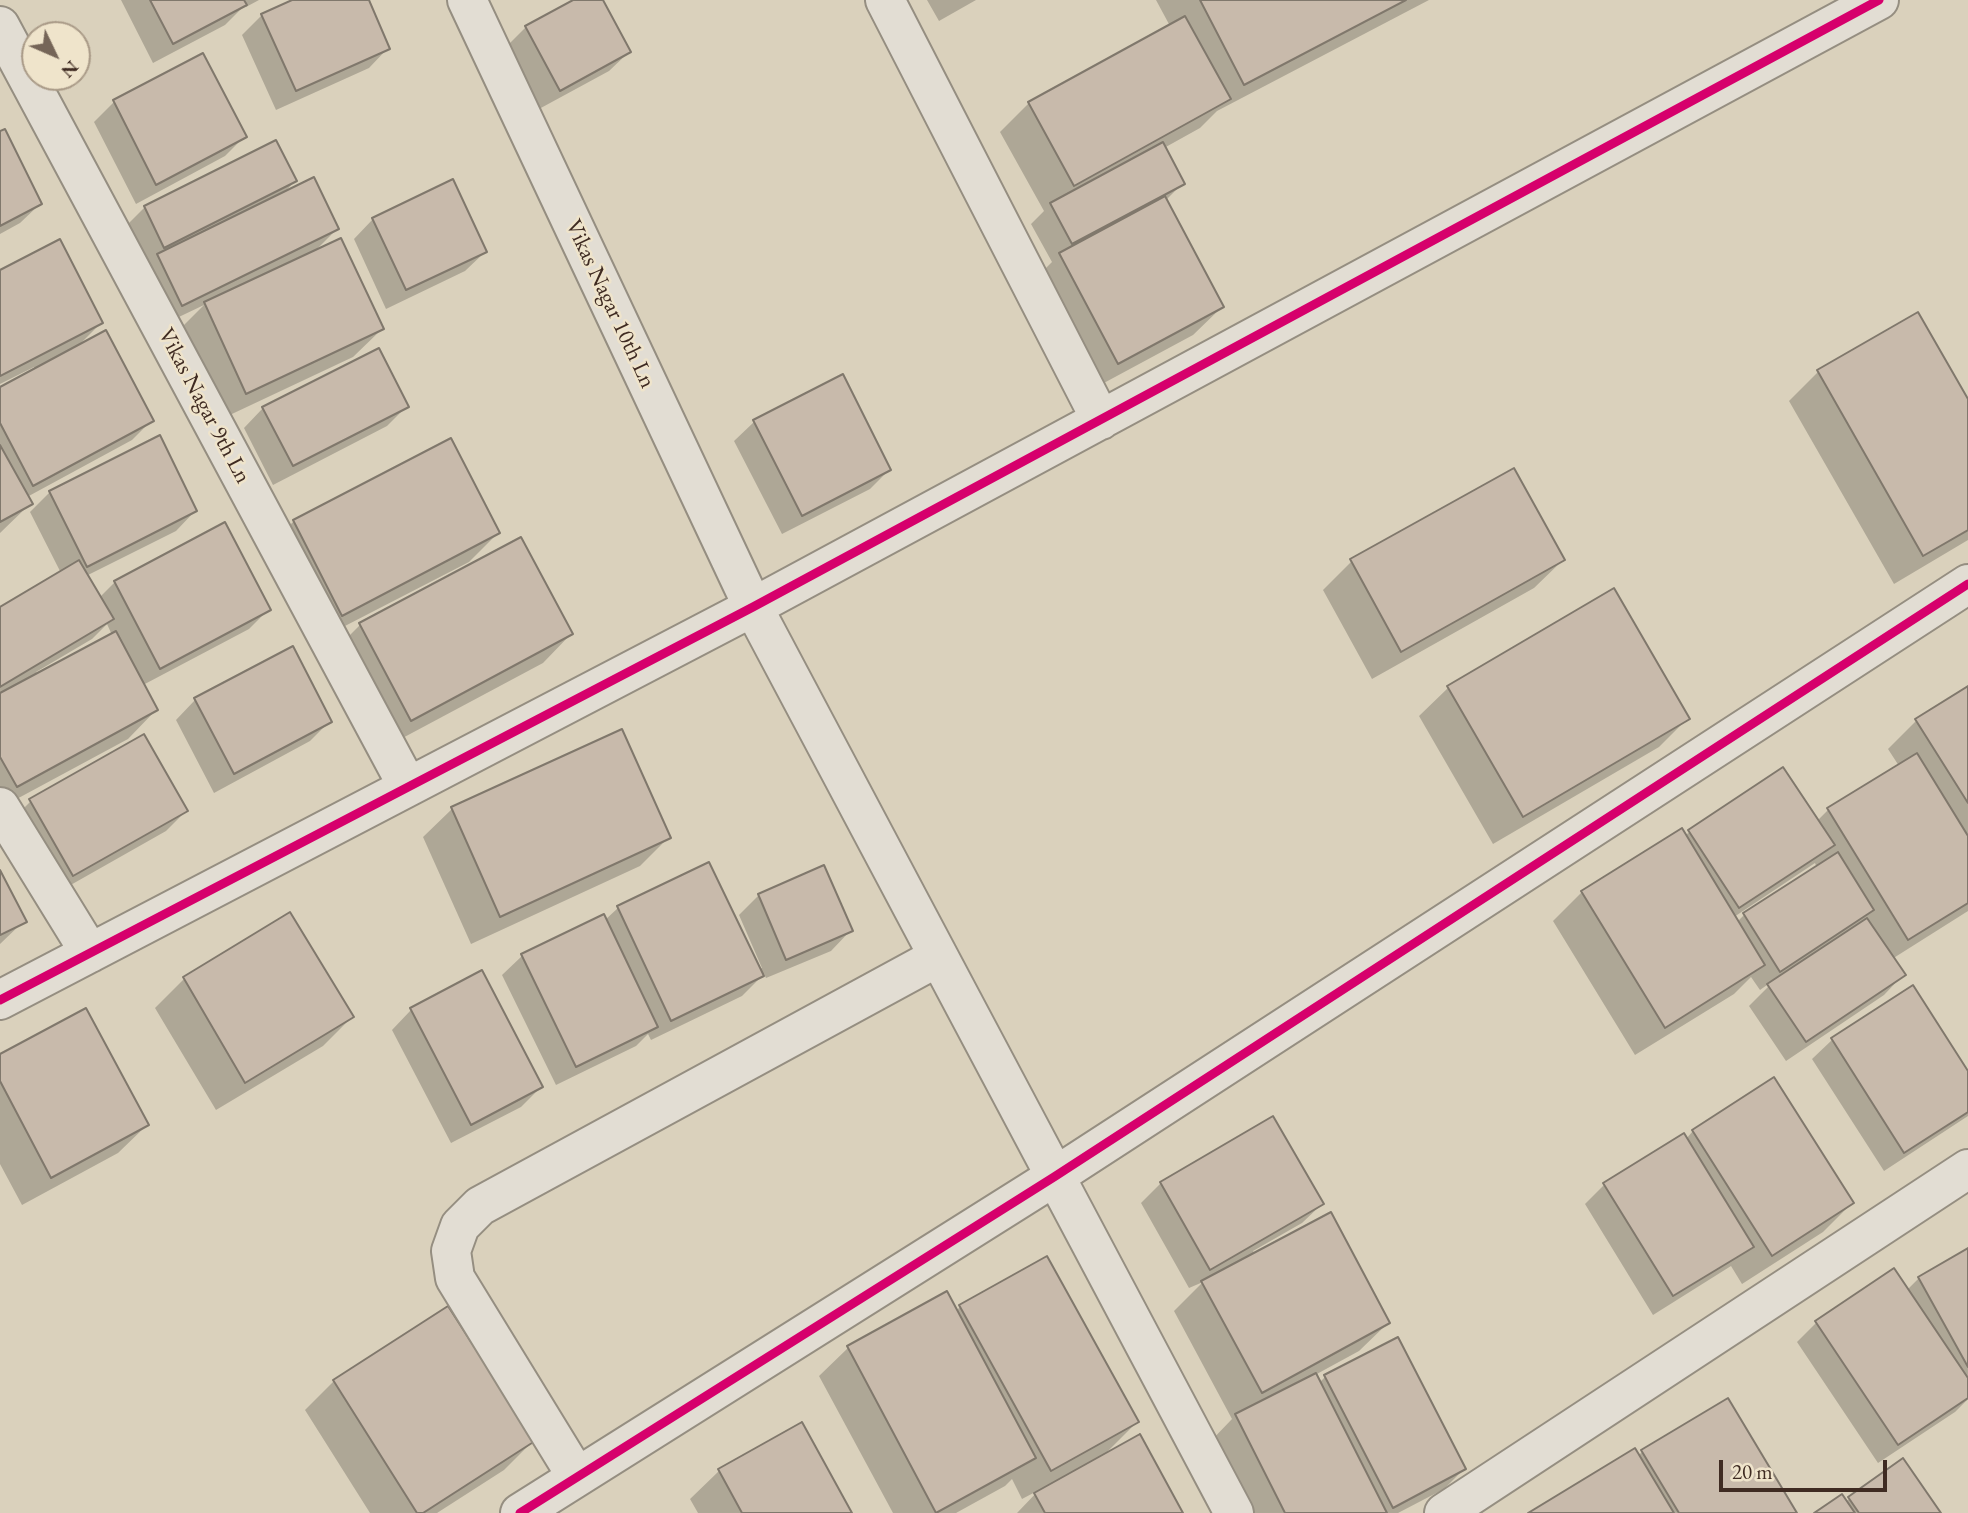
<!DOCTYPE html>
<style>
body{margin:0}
#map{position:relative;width:1968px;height:1513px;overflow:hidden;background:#dad1bc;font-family:"EB Garamond",serif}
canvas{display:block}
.north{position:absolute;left:21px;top:21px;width:70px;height:70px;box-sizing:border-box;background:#efe4cb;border:2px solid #a99a87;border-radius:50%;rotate:134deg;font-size:19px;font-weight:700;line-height:28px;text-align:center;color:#3f2b22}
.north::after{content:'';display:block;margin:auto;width:24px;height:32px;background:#756558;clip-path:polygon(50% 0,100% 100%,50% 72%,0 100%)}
.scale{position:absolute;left:1719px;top:1460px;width:168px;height:32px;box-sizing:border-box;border:4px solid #3f2b22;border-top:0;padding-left:9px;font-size:21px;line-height:24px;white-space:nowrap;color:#3f2b22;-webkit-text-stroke:5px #efe4cb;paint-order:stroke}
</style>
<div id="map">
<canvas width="1968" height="1513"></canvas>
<div class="north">N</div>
<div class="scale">20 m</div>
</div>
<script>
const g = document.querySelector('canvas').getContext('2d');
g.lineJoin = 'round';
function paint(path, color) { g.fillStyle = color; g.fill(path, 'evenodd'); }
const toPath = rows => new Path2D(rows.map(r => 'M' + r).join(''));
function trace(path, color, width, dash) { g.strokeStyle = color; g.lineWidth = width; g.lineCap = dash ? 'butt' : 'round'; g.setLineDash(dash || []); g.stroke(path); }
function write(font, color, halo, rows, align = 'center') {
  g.font = font + ' "EB Garamond",serif'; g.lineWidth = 5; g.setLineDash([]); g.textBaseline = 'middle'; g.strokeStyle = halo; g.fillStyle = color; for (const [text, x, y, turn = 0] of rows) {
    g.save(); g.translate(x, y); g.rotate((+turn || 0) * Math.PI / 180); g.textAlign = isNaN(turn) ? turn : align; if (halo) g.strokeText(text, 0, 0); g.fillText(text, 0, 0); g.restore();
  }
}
paint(toPath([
 [121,0,259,0,246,7,245,5,225,25,153,63],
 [296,0,367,0,388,48,369,68,276,110,242,35,262,15],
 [576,0,601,0,629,52,609,71,539,109,506,47,526,27],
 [927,0,976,0,939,21],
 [1156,0,1429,0,1217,111,1200,128,1164,148,1182,184,1165,201,1222,307,1193,335,1089,391,1031,283,1052,262,1031,224,1044,211,1000,132,1029,103,1170,26],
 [202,55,245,136,225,156,136,204,94,122,114,102],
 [0,133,40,204,20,223,0,234],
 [295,181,282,195,337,229,314,252,382,329,353,357,217,421,176,333,204,305,162,325,125,227,145,207],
 [373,219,485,252,465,271,386,309,354,239],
 [0,272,101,323,79,345,152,420,132,440,27,497,31,503,0,533,0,389,35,370,34,367,0,384],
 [1917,315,1968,403,1968,540,1894,584,1789,401,1818,372],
 [407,406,387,426,273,485,244,428,263,408],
 [754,422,889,470,870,489,782,534,734,441],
 [50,492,195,511,176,531,86,576,99,598,115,582,269,609,249,629,143,685,156,710,128,739,0,808,0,609,61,573,30,512],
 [107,624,112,635,38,675,36,672,92,639],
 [294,521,498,533,469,562,312,643,265,550],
 [521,539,571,634,543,663,382,749,331,654,360,625],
 [1563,560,1534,588,1372,679,1323,590,1352,561],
 [1448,688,1688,718,1659,747,1493,844,1419,716],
 [1968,688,1968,911,1892,959,1903,975,1884,995,1786,1061,1749,1006,1768,987,1767,985,1760,990,1751,977,1734,994,1635,1055,1553,921,1582,892,1684,836,1783,769,1817,821,1828,810,1899,766,1888,749,1917,720],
 [1815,863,1817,868,1744,915,1737,922,1734,917],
 [195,700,330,721,310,741,214,793,176,720],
 [621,731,669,837,640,866,471,944,423,837,452,809],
 [31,801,186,811,166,831,53,895,11,821],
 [708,864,759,969,762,968,739,915,759,895,850,931,831,951,766,978,764,974,742,996,651,1040,648,1034,636,1046,556,1085,502,975,522,956,605,920,618,908],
 [0,874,24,921,0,944],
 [289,914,352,1017,323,1046,216,1110,155,1008,184,979],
 [1913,988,1968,1074,1968,1116,1884,1171,1812,1059,1832,1040],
 [411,1010,541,1087,521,1107,451,1143,392,1030],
 [0,1056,147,1125,118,1153,22,1205,0,1164],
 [1773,1079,1852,1203,1823,1232,1742,1284,1731,1266,1653,1315,1585,1204,1605,1184,1686,1139,1693,1131],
 [1161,1183,1322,1204,1302,1223,1253,1251,1255,1254,1388,1323,1359,1351,1315,1375,1319,1383,1325,1377,1464,1469,1444,1489,1398,1513,1242,1513,1208,1444,1232,1419,1174,1311,1203,1282,1189,1288,1141,1203],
 [1968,1250,1968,1399,1955,1412,1878,1463,1797,1342,1817,1322,1907,1290,1919,1278],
 [961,1306,1137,1422,1103,1456,1181,1513,1017,1513,1039,1490,1022,1499,1012,1479,1005,1486,956,1513,893,1513,819,1376,848,1348,956,1311],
 [334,1381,533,1441,504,1470,437,1513,370,1513,305,1410],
 [1642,1452,1795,1513,1532,1513,1638,1456],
 [1903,1461,1939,1513,1817,1513,1845,1502],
 [719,1471,850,1513,698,1513,690,1499]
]), '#0003');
const building = toPath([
 [150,0,244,0,247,5,173,44,150,0],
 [292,0,369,0,390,49,296,91,261,14,292,0],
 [573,0,603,0,631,52,560,91,525,26,573,0],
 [1200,0,1406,0,1244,85,1200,0],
 [1185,16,1231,99,1074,186,1028,102,1185,16],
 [203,53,247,137,156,185,113,100,203,53],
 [5,129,42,204,0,226,0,131,5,129],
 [276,140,297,181,164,248,144,206,276,140],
 [1163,142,1185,184,1072,244,1050,203,1163,142],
 [314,177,339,229,182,306,157,254,314,177],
 [453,179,487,252,406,290,372,218,453,179],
 [1165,196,1224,307,1118,364,1059,253,1165,196],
 [341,238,384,329,246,394,204,302,341,238],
 [60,239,103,323,0,376,0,270,60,239],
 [1918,312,1968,399,1968,530,1923,556,1817,370,1918,312],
 [106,330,154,421,33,486,0,423,0,387,106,330],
 [379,348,409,407,293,466,262,407,379,348],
 [843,374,891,470,802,516,753,420,843,374],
 [160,435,197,511,87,567,49,491,160,435],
 [451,438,500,533,342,616,293,520,451,438],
 [0,445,33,504,0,522,0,445],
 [1514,468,1565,560,1401,652,1350,559,1514,468],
 [225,522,271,610,160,669,114,581,225,522],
 [521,537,573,634,411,721,359,623,521,537],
 [79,560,114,619,0,687,0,607,79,560],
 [1614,588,1690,719,1523,817,1447,686,1614,588],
 [116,631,158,710,17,787,0,757,0,693,116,631],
 [293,646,332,722,234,774,194,698,293,646],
 [1968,686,1968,803,1915,719,1968,686],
 [622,729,671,838,500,917,451,807,622,729],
 [144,734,188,811,73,876,29,799,144,734],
 [1917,753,1968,836,1968,903,1908,940,1827,808,1917,753],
 [1783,767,1835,845,1739,908,1688,830,1783,767],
 [1682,828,1765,965,1665,1028,1581,891,1682,828],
 [1838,852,1874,910,1780,972,1743,913,1838,852],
 [709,862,764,976,671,1021,617,906,709,862],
 [824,865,853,931,786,960,758,894,824,865],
 [0,870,27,922,0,935,0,870],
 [290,912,354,1017,245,1083,183,977,290,912],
 [604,914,658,1027,576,1067,521,954,604,914],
 [1867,918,1906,975,1806,1042,1767,984,1867,918],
 [482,970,543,1087,471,1125,410,1008,482,970],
 [1913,985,1968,1071,1968,1112,1904,1153,1831,1038,1913,985],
 [86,1008,149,1125,51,1178,0,1081,0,1054,86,1008],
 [1774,1077,1854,1203,1772,1256,1692,1130,1774,1077],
 [1273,1116,1324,1204,1210,1270,1160,1182,1273,1116],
 [1684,1133,1754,1247,1673,1296,1603,1183,1684,1133],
 [1331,1212,1390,1323,1262,1393,1201,1281,1331,1212],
 [1968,1248,1968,1367,1918,1277,1968,1248],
 [1047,1256,1139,1422,1051,1471,959,1305,1047,1256],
 [1894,1268,1968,1378,1968,1398,1898,1445,1815,1321,1894,1268],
 [947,1291,1036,1458,936,1513,847,1346,947,1291],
 [448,1306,535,1441,423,1513,417,1513,333,1380,448,1306],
 [1398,1337,1466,1469,1393,1508,1324,1375,1398,1337],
 [1316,1373,1387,1513,1285,1513,1235,1414,1316,1373],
 [1728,1398,1797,1513,1679,1513,1641,1450,1728,1398],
 [802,1422,852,1513,742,1513,718,1469,802,1422],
 [1140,1434,1183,1513,1045,1513,1034,1493,1140,1434],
 [1635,1448,1674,1513,1528,1513,1635,1448],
 [1903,1458,1941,1513,1859,1513,1848,1497,1903,1458],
 [1842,1494,1855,1513,1814,1513,1842,1494]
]);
paint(building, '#c8baab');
trace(building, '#80786c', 2);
const minor = toPath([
 [467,0,753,607,1234,1513],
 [885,0,1101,420],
 [0,26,408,787],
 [0,807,90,953],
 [0,1000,753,607,1879,0],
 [577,1477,455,1278,451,1251,460,1226,480,1206,938,957],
 [520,1513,1054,1177,1968,584],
 [1444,1513,1968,1169]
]);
trace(minor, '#958e81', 42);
trace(minor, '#e2ddd3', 38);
trace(toPath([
 [0,1000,753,607,1879,0],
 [520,1513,1054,1177,1968,584]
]), '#d6006c', 9);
write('23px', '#3f2b22', '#efe4cb', [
 ["Vikas Nagar 10th Ln",610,304,65],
 ["Vikas Nagar 9th Ln",204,406,62]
]);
</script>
